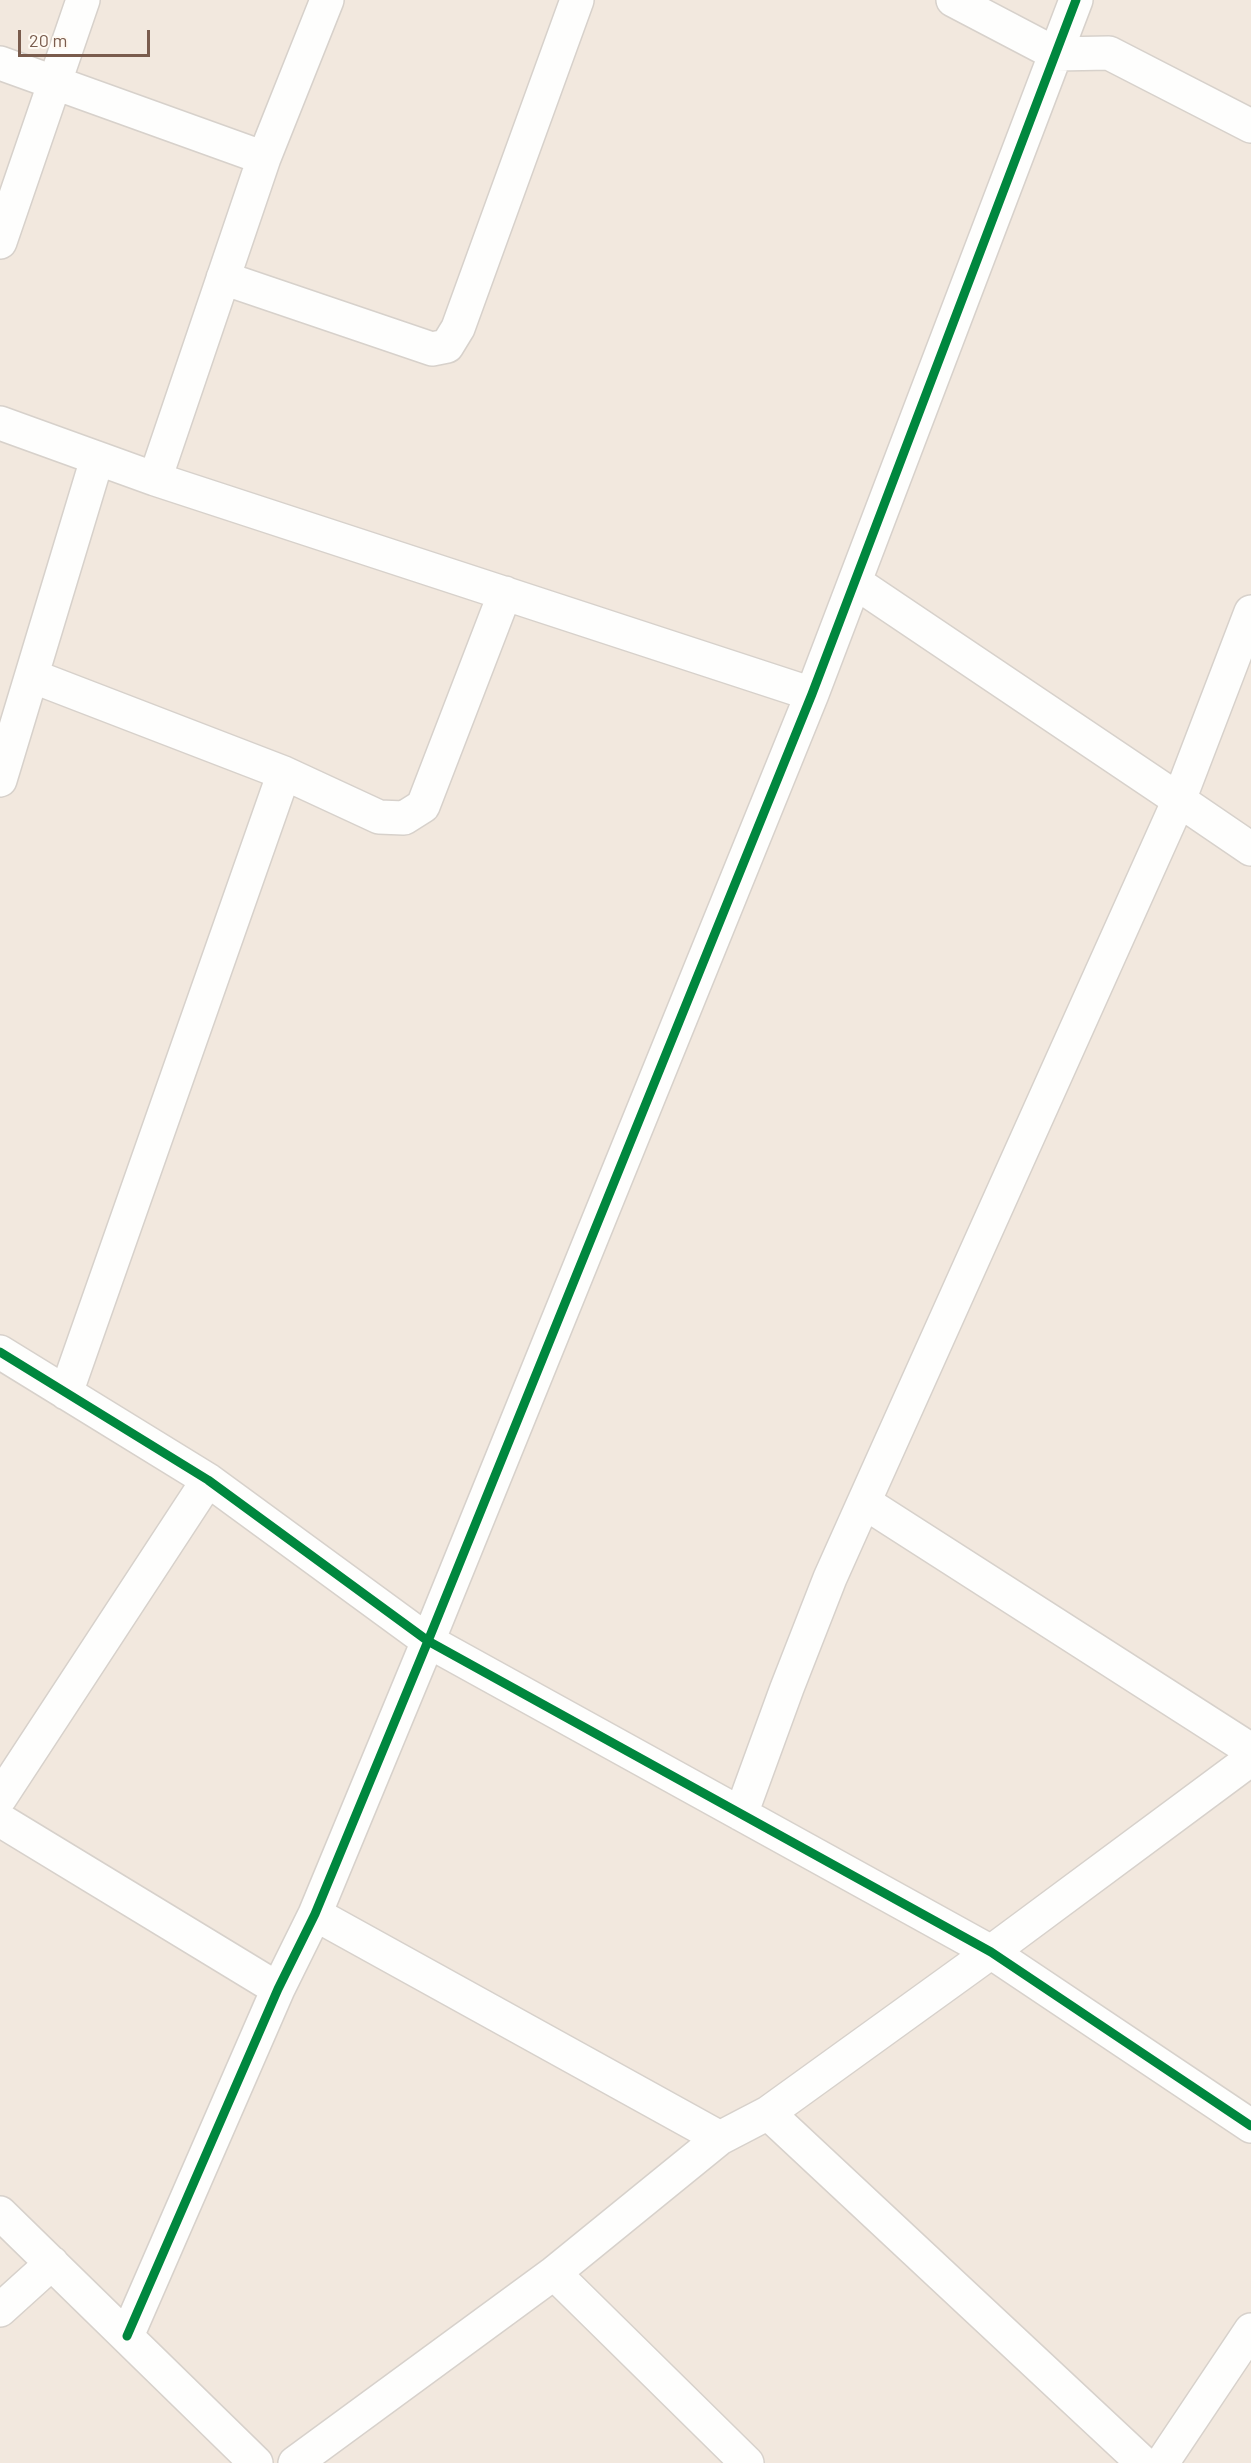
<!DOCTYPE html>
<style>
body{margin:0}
#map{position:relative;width:1251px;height:2463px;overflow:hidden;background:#f9f5f0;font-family:Barlow,sans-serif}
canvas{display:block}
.scale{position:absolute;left:18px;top:30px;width:132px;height:27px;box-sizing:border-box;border:3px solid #7a5c4d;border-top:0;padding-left:8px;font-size:18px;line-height:21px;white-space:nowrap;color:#7a5c4d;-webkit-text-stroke:4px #fffaf3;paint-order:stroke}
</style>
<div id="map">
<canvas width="1251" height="2463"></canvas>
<div class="scale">20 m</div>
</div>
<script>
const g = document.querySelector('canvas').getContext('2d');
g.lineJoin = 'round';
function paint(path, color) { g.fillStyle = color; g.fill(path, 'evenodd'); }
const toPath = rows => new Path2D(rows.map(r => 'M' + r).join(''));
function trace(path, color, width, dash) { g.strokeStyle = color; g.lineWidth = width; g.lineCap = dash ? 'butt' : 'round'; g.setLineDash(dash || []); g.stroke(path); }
paint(toPath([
 [0,0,1251,0,1251,2463,0,2463]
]), '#f2e8de');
const minor = toPath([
 [953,0,1056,54,1109,53,1251,126],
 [0,63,264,158],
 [0,242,83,0],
 [223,278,432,349,447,346,458,328,577,0],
 [0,423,155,479,812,694],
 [155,479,264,158,327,0],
 [855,582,1179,800,1251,612],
 [32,676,284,773],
 [0,780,97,459],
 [0,1352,208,1480,428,1641,991,1952,1251,2126],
 [66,1393,284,773,379,817,404,818,423,806,505,593],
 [864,1502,1179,800,1251,849],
 [0,1798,208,1480],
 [741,1814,787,1688,830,1578,864,1502,1251,1750],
 [0,1820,278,1989],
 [315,1914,720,2138],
 [768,2113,1143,2463],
 [0,2213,256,2463],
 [554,2273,747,2463],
 [0,2310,52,2263],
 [127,2336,278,1989,315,1914,428,1641,812,694,1076,0],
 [295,2463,554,2273,720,2138,768,2113,991,1952,1251,1759],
 [1162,2463,1251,2330]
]);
trace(minor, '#d7d1cb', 36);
trace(minor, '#fefefd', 33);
trace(toPath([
 [0,1352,208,1480,428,1641,991,1952,1251,2126],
 [127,2336,278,1989,315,1914,428,1641,812,694,1076,0]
]), '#00873e', 9);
</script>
